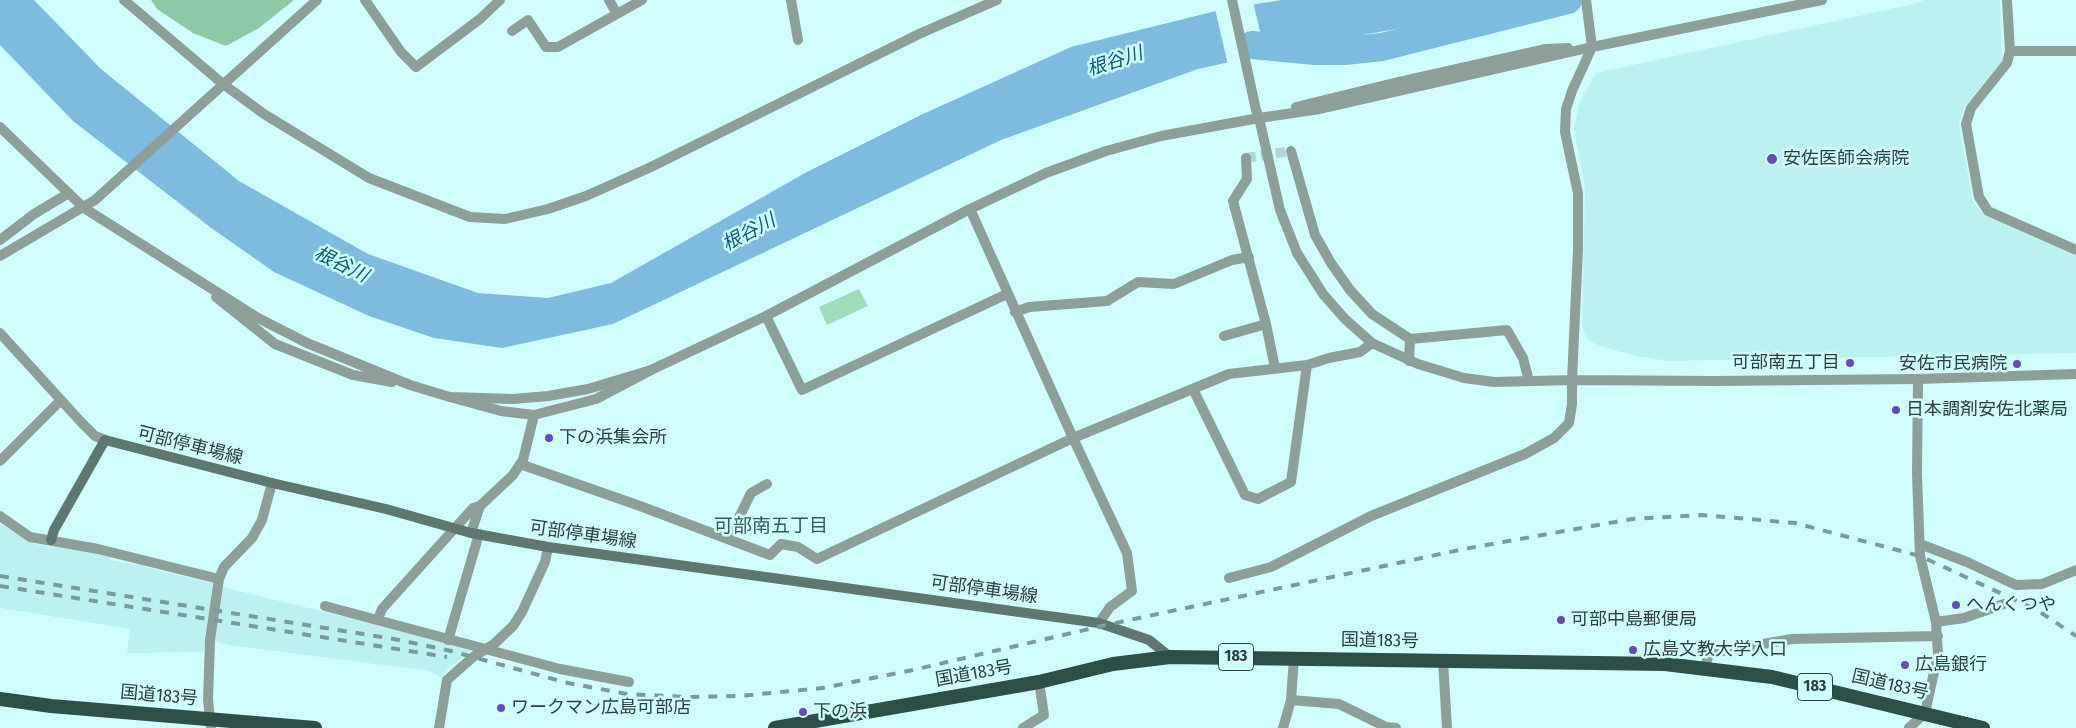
<!DOCTYPE html>
<meta charset="utf-8">
<style>
body{margin:0}
canvas{display:block;background:#cffdfc}
</style>
<canvas width="2076" height="728"></canvas>
<script>
const g = document.querySelector('canvas').getContext('2d');
g.lineJoin = 'round';
function paint(path, color) { g.fillStyle = color; g.fill(path, 'evenodd'); }
const toPath = rows => new Path2D(rows.map(r => 'M' + r).join(''));
function trace(path, color, width, dash) { g.strokeStyle = color; g.lineWidth = width; g.lineCap = dash ? 'butt' : 'round'; g.setLineDash(dash || []); g.stroke(path); }
function write(font, color, halo, rows, align = 'center') {
  g.font = font + ' "Fira Sans Condensed","Noto Sans JP",sans-serif'; g.lineWidth = 5; g.setLineDash([]); g.textBaseline = 'middle'; g.strokeStyle = halo; g.fillStyle = color; for (const [text, x, y, turn = 0] of rows) {
    g.save(); g.translate(x, y); g.rotate((+turn || 0) * Math.PI / 180); g.textAlign = isNaN(turn) ? turn : align; if (halo) g.strokeText(text, 0, 0); g.fillText(text, 0, 0); g.restore();
  }
}
paint(toPath([
 [1924,0,2000,0,2002,61,1965,106,1959,124,1973,201,1983,214,2076,256,2076,353,1668,361,1636,356,1600,346,1588,340,1582,327,1585,188,1574,129,1579,104,1596,73,1918,3],
 [0,523,34,544,110,556,110,560,137,565,138,563,145,565,145,567,213,583,204,652,127,653,130,629,0,608],
 [222,587,370,623,470,650,468,654,447,669,442,678,430,671,228,645,214,641]
]), '#bbf2f1');
paint(toPath([
 [859,289,868,306,827,325,819,307]
]), '#a0dcb7');
paint(toPath([
 [151,0,294,0,259,28,226,46,193,33,157,9]
]), '#8dc9a5');
paint(toPath([
 [0,0,34,0,101,69,239,181,368,254,478,293,548,298,611,283,805,173,923,114,1071,47,1224,9,1282,0,1544,0,1477,15,1316,43,1198,69,1001,140,613,324,502,348,434,338,369,316,274,272,210,227,73,121,0,45]
]), '#7dbcde');
paint(toPath([
 [1253,2,1266,56,1228,65,1215,9]
]), '#cffdfc');
trace(toPath([
 [1252,45,1315,51,1345,51,1382,47,1568,0]
]), '#7dbcde', 28);
trace(toPath([
 [1246,158,1291,151]
]), '#afd7d6', 10, [10, 5]);
trace(toPath([
 [124,0,223,84,264,114,369,178,470,217,505,219,548,209,586,196,651,167,919,34,997,0],
 [365,0,401,52,416,67,480,19,500,0],
 [609,0,617,14],
 [791,0,798,40],
 [1586,0,1592,47],
 [2007,0,2010,51,2007,63,1971,108,1966,124,1979,197,1988,211,2076,250],
 [512,31,528,20,546,47,558,47,642,0],
 [2010,51,2076,51],
 [1296,107,1398,82,1546,49,1568,48],
 [0,127,84,208,258,318,307,343,410,385,450,397,513,399,548,396,588,389,651,370,766,316,970,209,1046,173,1106,151,1161,136,1259,118,1320,109,1592,47],
 [1291,151,1315,235,1331,263,1350,290,1372,314,1410,339,1409,361],
 [1246,158,1247,179,1233,201,1266,324,1275,368],
 [970,209,1073,438,1127,553,1132,591,1110,607,1099,623],
 [0,240,34,214,69,193],
 [216,297,275,344,353,375,392,382],
 [1015,312,1029,307,1107,301,1138,282,1174,284,1232,260,1249,257],
 [766,316,802,390,1007,294],
 [0,333,81,422,95,436,105,440],
 [1224,336,1266,324],
 [1410,339,1507,330,1523,358,1529,381],
 [1193,389,1245,495,1258,499,1291,482,1307,365],
 [0,461,61,400],
 [520,464,640,506,770,555,781,544,798,547,817,559,1073,438,1229,374,1307,365,1329,358,1360,352,1372,343],
 [0,516,30,537,98,549,219,579],
 [471,533,480,506],
 [729,538,751,493,767,484],
 [1920,544,1967,562,2016,585,2042,584,2076,570],
 [1229,578,1271,567,1371,516,1525,454,1554,438,1569,423,1572,404,1572,380],
 [325,606,560,669,629,682],
 [378,619,382,609,473,508,480,506,513,475,523,460,534,415],
 [1936,622,1964,618,2004,604],
 [448,640,479,534],
 [1443,661,1447,728],
 [1704,668,1710,653,1792,639,1938,636],
 [1291,700,1339,704,1386,727,1396,728],
 [211,728,208,700,210,640,219,579,224,567,252,538,262,520,272,483],
 [439,728,447,680,473,657,494,644,513,626,522,612,545,562,548,547],
 [1023,728,1044,715,1039,682],
 [1283,728,1291,700,1294,658],
 [1909,728,1925,713,1938,654,1936,622,1920,556,1917,474,1918,379]
]), '#8e9f9a', 10);
trace(toPath([
 [1232,0,1256,110,1259,118,1280,210,1297,253,1323,294,1345,319,1372,343,1418,364,1464,378,1494,382,1572,380,1714,381,1918,379,2076,374],
 [0,256,95,200,317,0],
 [1572,380,1578,250,1578,193,1565,132,1566,109,1572,91,1592,47,1822,0],
 [450,397,501,411,534,415,596,399,651,370]
]), '#8e9f9a', 10);
trace(toPath([
 [51,540,54,530,105,440,272,483,386,509,471,533,548,547,1099,623,1149,640,1170,657]
]), '#5e7770', 10);
trace(toPath([
 [0,699,51,706,315,728],
 [775,728,1039,682,1113,664,1170,657,1665,664,1772,677,1983,728]
]), '#2c5047', 14);
trace(toPath([
 [0,576,394,639,447,650,568,683,627,694,687,697,739,696,823,688,913,670,1106,625,1464,549,1632,519,1701,515,1795,523,1920,556,2037,610,2076,636],
 [0,586,447,657]
]), '#7b9a9a', 4, [9, 9]);
for (const [x, y, r, color] of [
 [1772,159,6,"#654ac3"],
 [1850,363,5,"#654ac3"],
 [2017,364,5,"#654ac3"],
 [1896,410,5,"#654ac3"],
 [549,438,5,"#654ac3"],
 [1956,605,5,"#654ac3"],
 [1561,620,5,"#654ac3"],
 [1633,650,5,"#654ac3"],
 [1905,665,5,"#654ac3"],
 [501,708,5,"#654ac3"],
 [803,712,5,"#654ac3"]
]) { const dot = new Path2D(); dot.arc(x, y, r, 0, 2 * Math.PI); g.fillStyle = color; g.fill(dot); trace(dot, '#cffdfc', 2); }
for (const [x, y, w] of [
 [1236,657,35],
 [1815,687,35]
]) { const box = new Path2D(); box.roundRect(x - w / 2, y - 13.5, w, 27, 4); g.fillStyle = '#cffdfc'; g.fill(box); trace(box, '#2d3f3f', 1); }
write('bold 16px', '#2d3f3f', null, [
 ["183",1236,657],
 ["183",1815,687]
]);
write('18px', '#2d3f3f', '#cffdfc', [
 ["安佐医師会病院",1783,159],
 ["可部南五丁目",1840,363,"right"],
 ["安佐市民病院",2007,364,"right"],
 ["日本調剤安佐北薬局",1906,410],
 ["下の浜集会所",559,438],
 ["へんくつや",1966,605],
 ["可部中島郵便局",1571,620],
 ["広島文教大学入口",1643,650],
 ["広島銀行",1915,665],
 ["ワークマン広島可部店",511,708],
 ["下の浜",813,712]
], 'left');
write('18px', '#2d3f3f', '#cffdfc', [
 ["可部停車場線",190,446,14],
 ["可部停車場線",583,535,8],
 ["可部停車場線",984,590,8],
 ["国道183号",1380,641,1],
 ["国道183号",974,674,-10],
 ["国道183号",1890,685,13],
 ["国道183号",159,696,5]
]);
write('italic 19px', '#065a7b', '#cffdfc', [
 ["根谷川",1115,62,-18],
 ["根谷川",749,233,-28],
 ["根谷川",341,265,26]
]);
write('19px', '#325b5b', '#cffdfc', [
 ["可部南五丁目",771,527]
]);
</script>
